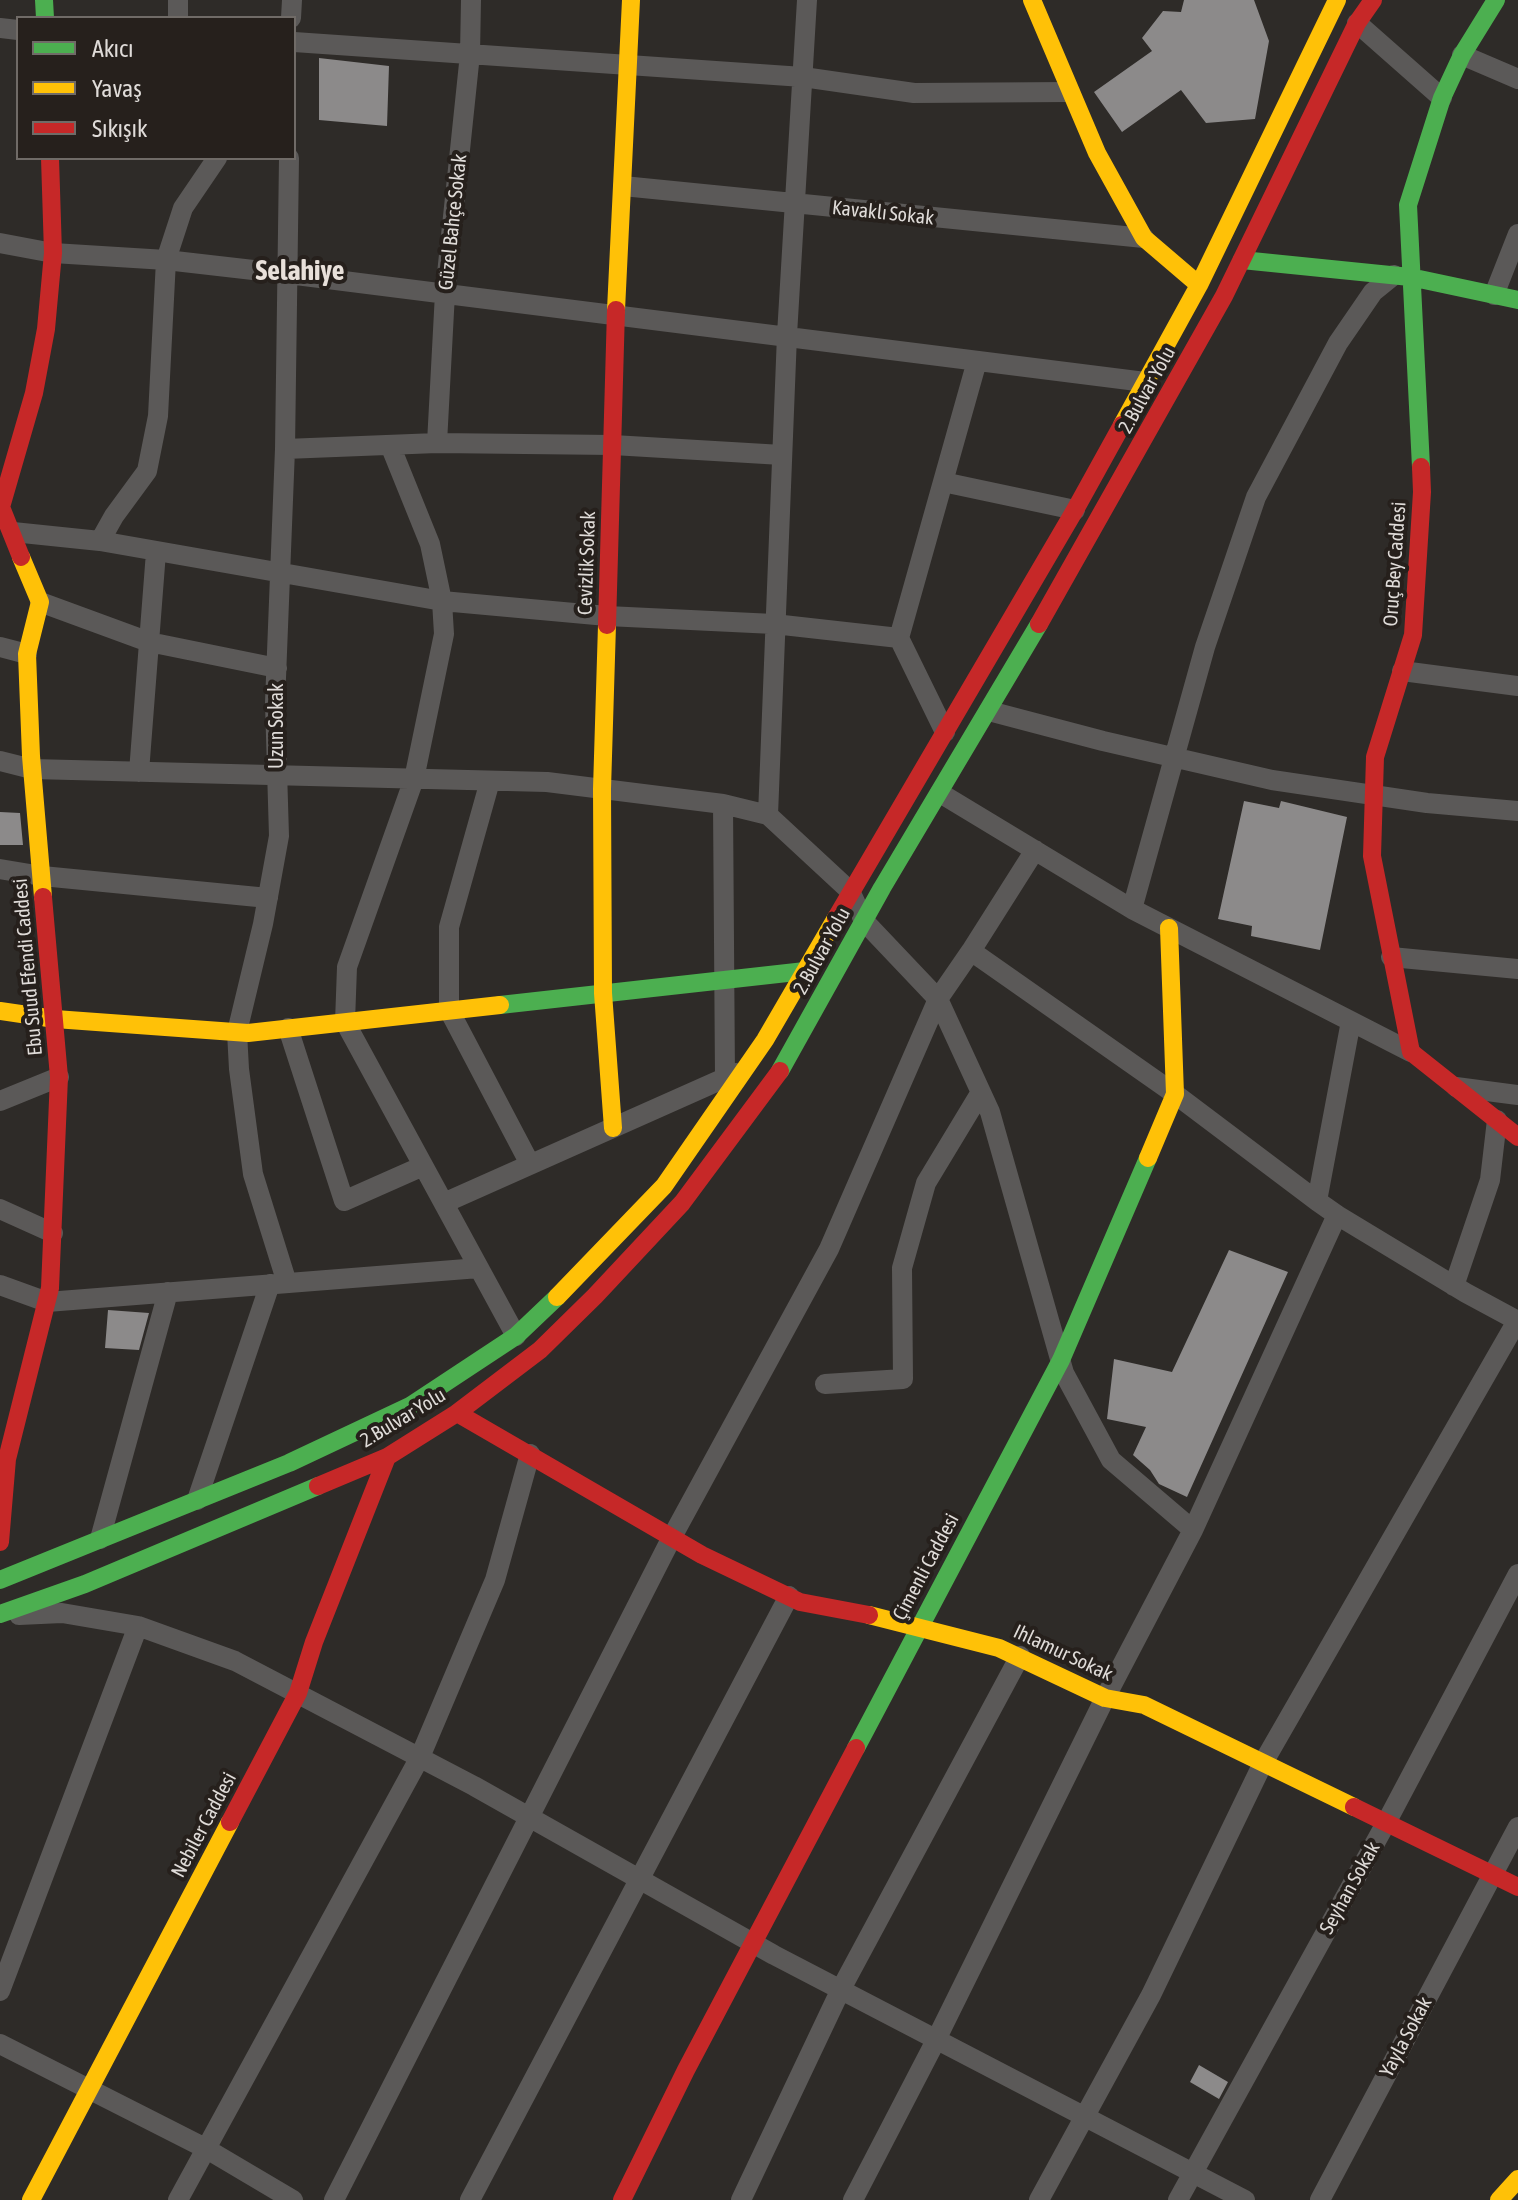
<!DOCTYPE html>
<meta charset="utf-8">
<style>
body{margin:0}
#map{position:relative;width:1518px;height:2200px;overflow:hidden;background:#2e2b28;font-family:"Asap Condensed",sans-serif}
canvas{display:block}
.legend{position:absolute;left:16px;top:16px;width:280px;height:144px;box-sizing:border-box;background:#26201c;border:2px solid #706b67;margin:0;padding:10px 14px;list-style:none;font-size:24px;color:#dfdbd8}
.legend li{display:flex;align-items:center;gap:16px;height:40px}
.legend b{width:40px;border:2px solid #706b67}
</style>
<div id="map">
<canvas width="1518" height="2200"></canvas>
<ul class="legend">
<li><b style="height:10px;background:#4caf50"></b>Akıcı</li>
<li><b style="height:10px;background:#ffc107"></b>Yavaş</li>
<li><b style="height:10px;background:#c62828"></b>Sıkışık</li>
</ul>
</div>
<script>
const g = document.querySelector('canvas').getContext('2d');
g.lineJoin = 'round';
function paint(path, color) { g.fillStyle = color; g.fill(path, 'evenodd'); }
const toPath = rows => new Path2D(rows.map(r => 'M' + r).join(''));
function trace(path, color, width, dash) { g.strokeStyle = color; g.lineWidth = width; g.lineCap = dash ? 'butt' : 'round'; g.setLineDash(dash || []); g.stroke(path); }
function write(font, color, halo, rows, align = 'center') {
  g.font = font + ' "Asap Condensed",sans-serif'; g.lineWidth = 8; g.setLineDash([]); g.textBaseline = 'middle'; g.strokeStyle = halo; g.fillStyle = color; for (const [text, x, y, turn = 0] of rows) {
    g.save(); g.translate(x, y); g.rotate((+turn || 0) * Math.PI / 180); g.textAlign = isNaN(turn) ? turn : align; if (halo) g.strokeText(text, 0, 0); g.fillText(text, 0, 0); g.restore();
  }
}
paint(toPath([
 [1184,0,1254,0,1269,41,1255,119,1206,123,1181,90,1122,132,1094,92,1152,51,1142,38,1163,11,1181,12],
 [319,58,389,66,387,126,319,120],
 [1244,801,1279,808,1281,801,1347,817,1320,950,1251,936,1252,926,1218,919],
 [0,812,20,813,23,845,0,845],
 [1229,1250,1288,1272,1187,1497,1159,1484,1150,1470,1133,1455,1146,1427,1107,1419,1114,1359,1172,1372],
 [108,1310,149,1313,139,1350,105,1348],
 [1199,2065,1228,2082,1219,2099,1190,2082]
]), '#8c8a8a');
trace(toPath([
 [178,18,178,0],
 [291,18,292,0],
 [1357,23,1442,98],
 [0,28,18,30],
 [294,42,803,77,914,93,1070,92],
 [1462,55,1518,79],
 [623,186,1144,238],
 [0,243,53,253,166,260,288,274,1145,382],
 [1494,295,1518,234],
 [437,443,445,293,470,54,471,0],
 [390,445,430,544,442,601,444,634,414,779,347,967,345,1022,516,1336],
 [285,449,437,443,613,445,782,455],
 [943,482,1075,510],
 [13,532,100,541,442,601,607,616,774,624,899,638,977,361],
 [100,541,114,516,147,471,158,416,166,260,183,208,217,158],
 [40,602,149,642,277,668],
 [899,638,945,732],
 [0,647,27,654],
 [1402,671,1518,686],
 [989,711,1103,741,1272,780,1427,803,1518,811],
 [0,761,32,769,547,782,723,804],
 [139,772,156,552],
 [490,781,449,927,449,1010,530,1164],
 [940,793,1132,909,1205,647,1256,497,1338,343,1373,292,1394,275],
 [768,815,787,335,807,0],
 [0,869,42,876,268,898],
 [1132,909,1411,1052],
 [971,951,1035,850],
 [1391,957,1518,969],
 [938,999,990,1112,1064,1373,1111,1460,1193,1530,1337,1215,1317,1201],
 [288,1028,344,1201,423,1166],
 [725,1078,723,804,768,815,850,891,864,921,938,999,971,951,1175,1094,1317,1201,1351,1021],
 [1456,1087,1518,1095],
 [0,1101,59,1077],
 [444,1203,736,1073],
 [0,1209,53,1233],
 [1337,1215,1466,1293,1518,1321],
 [287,1283,253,1174,239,1069,237,1032,263,924,279,836,275,703,285,449,289,158],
 [0,1285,47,1302,479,1268],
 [1454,1286,1490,1180,1497,1120],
 [825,1384,903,1379,902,1268,926,1183,981,1092],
 [197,1500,270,1284],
 [100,1539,168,1292],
 [19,1615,62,1613,138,1626,235,1661,474,1786,774,1955,1245,2200],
 [0,1991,138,1626],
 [0,2044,205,2148,293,2200],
 [178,2200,420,1757,495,1580,530,1454],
 [334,2200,672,1537,829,1249,938,999],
 [470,2200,789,1596],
 [741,2200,841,1989,1020,1656],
 [853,2200,933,2046,1105,1698,1193,1530],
 [1039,2200,1151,1995,1263,1763,1517,1321],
 [1178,2200,1386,1823,1518,1574],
 [1320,2200,1518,1827]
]), '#5b5958', 20);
trace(toPath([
 [44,0,45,18],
 [1242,260,1410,277,1518,300],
 [1421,467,1408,205,1442,98,1462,55,1496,0],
 [500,1005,805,971],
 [780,1071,882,888,1039,624],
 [0,1580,289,1463,410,1406,516,1336,557,1297],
 [0,1614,85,1584,318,1486],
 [856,1748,1061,1360,1148,1158]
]), '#4caf50', 18);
trace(toPath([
 [1032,0,1097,153,1144,238,1199,285],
 [616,310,631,0],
 [1122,425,1199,285,1337,0],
 [21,557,40,602,27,654,31,756,43,897],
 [607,625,602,789,603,993,613,1128],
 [0,1011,55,1019,248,1033,500,1005],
 [1148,1158,1175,1094,1169,928],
 [557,1297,664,1186,765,1040,836,918],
 [869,1615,999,1648,1105,1698,1144,1705,1354,1807],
 [31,2200,230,1822],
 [1499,2200,1518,2179]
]), '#ffc107', 18);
trace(toPath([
 [1421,467,1422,492,1413,635,1375,757,1372,856,1411,1052,1518,1137],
 [21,557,1,507,34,393,46,329,53,253,50,158],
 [1039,624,1224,296,1357,23,1373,0],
 [607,625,616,310],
 [836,918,1075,510,1122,425],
 [457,1413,702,1555,800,1602,869,1615],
 [318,1486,387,1457,457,1413,540,1350,595,1296,682,1203,780,1071],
 [0,1542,7,1459,50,1288,59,1077,43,897],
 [1354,1807,1518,1887],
 [230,1822,298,1693,314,1642,387,1457],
 [622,2200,686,2070,856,1748]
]), '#c62828', 18);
write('20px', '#dfdbd8', '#26201c', [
 ["Kavaklı Sokak",883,213,6],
 ["Güzel Bahçe Sokak",453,222,-84],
 ["2.Bulvar Yolu",1147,390,-61],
 ["Cevizlik Sokak",587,563,-88],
 ["Oruç Bey Caddesi",1395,564,-86],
 ["Uzun Sokak",277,726,-90],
 ["2.Bulvar Yolu",822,951,-61],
 ["Ebu Suud Efendi Caddesi",28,967,-95],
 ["2.Bulvar Yolu",403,1418,-31],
 ["Çimenli Caddesi",926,1567,-62],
 ["Ihlamur Sokak",1063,1653,25],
 ["Nebiler Caddesi",204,1825,-62],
 ["Seyhan Sokak",1350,1888,-61],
 ["Yayla Sokak",1406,2037,-62]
]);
write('bold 28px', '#e8e0da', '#26201c', [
 ["Selahiye",300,271]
]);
</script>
